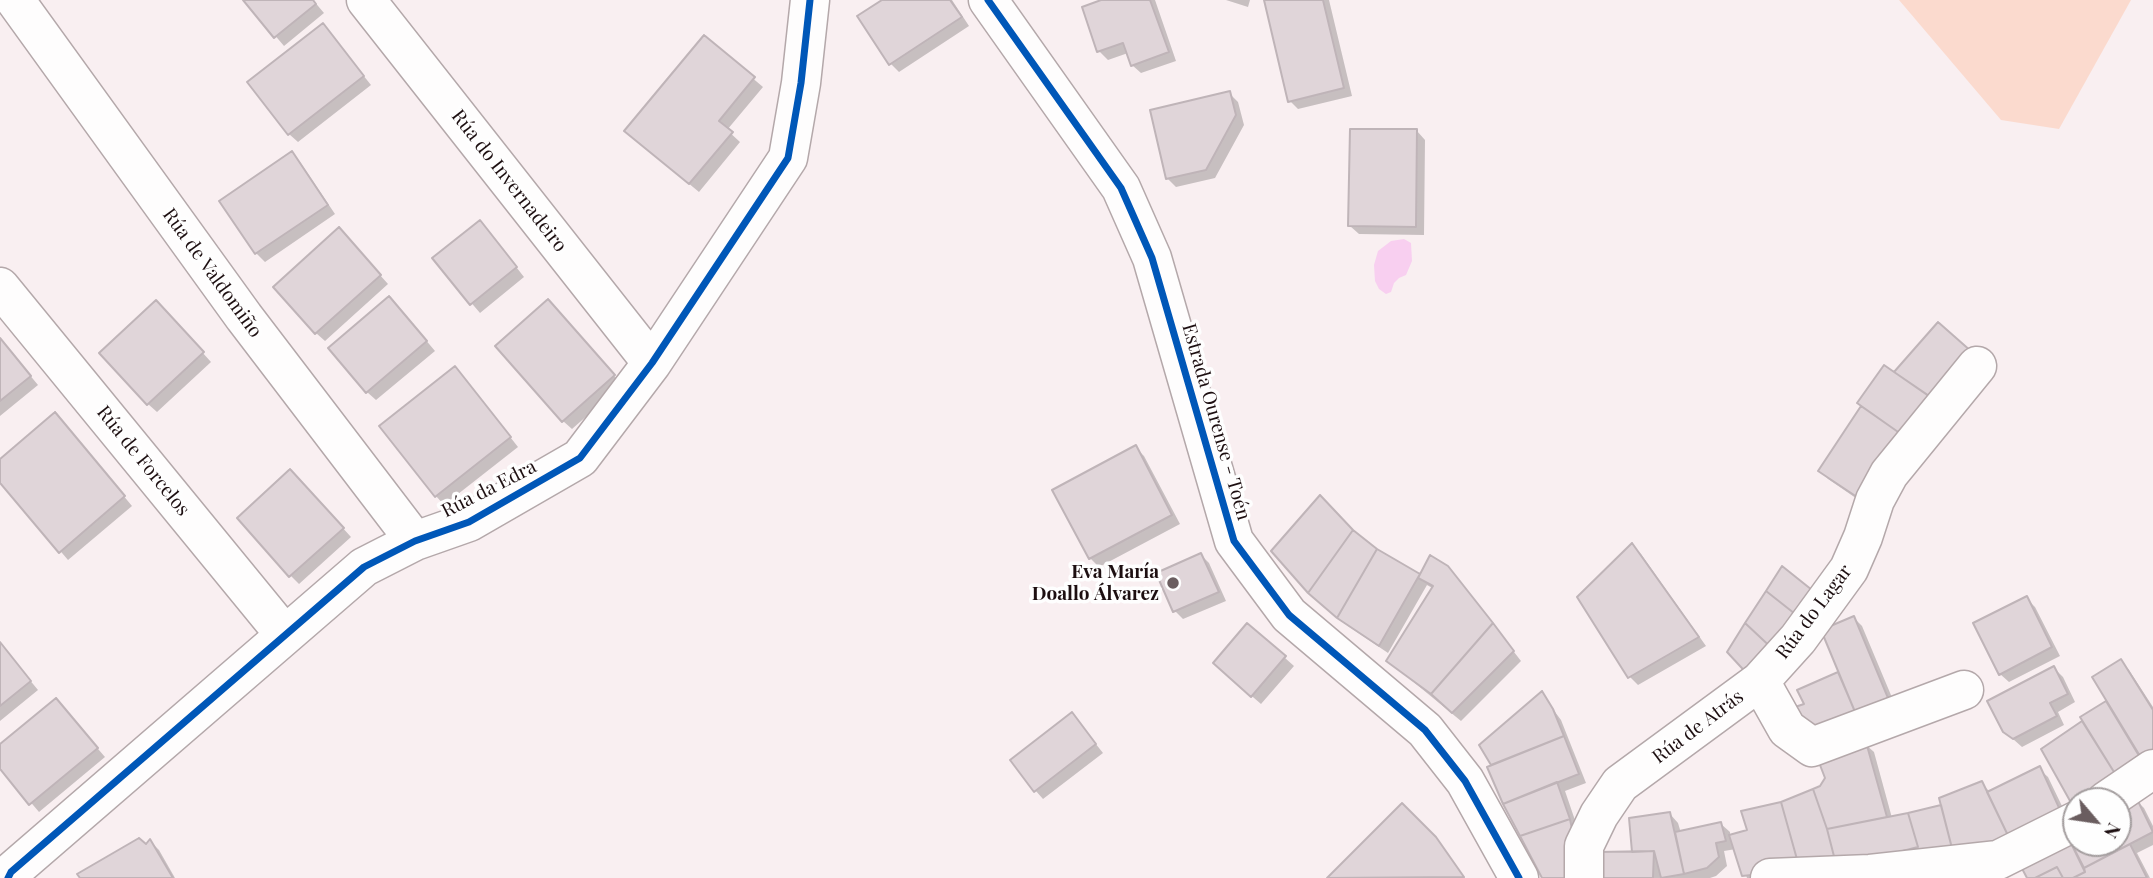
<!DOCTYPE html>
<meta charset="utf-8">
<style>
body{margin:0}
#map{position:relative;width:2153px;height:878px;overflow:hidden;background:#f9eff1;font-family:"Playfair Display",serif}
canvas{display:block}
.north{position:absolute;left:2062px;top:787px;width:70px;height:70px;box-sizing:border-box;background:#fefefe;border:2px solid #a49e9f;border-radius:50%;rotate:119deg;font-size:19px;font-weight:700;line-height:28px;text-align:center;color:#1d0f11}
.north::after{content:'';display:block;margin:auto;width:24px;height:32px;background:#6a5d5f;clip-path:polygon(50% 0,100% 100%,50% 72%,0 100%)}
</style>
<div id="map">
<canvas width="2153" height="878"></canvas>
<div class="north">N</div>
</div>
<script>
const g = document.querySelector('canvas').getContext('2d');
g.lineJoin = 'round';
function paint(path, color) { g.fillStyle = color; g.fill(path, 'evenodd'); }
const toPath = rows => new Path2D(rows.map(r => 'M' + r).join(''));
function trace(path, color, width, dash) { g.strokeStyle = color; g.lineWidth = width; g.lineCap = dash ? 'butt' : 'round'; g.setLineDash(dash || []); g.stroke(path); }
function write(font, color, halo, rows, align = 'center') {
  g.font = font + ' "Playfair Display",serif'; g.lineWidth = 7; g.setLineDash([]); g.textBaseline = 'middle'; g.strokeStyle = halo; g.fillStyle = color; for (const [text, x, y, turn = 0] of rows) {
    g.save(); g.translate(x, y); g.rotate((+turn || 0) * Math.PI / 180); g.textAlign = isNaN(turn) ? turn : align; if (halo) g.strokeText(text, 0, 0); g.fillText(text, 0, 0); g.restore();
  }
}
paint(toPath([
 [1899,0,2131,0,2059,129,2001,120]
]), '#fbdace');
paint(toPath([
 [1404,239,1411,243,1412,261,1406,275,1399,278,1394,283,1391,292,1386,294,1379,289,1375,281,1374,265,1378,251,1391,241]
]), '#f8cff0');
paint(toPath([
 [245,0,313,0,324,13,284,46],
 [885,0,952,0,969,26,899,72,891,64],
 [1107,0,1155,0,1176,61,1141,73,1132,65,1128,53,1108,60,1099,51],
 [1226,0,1250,0,1248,7],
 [1265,0,1329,0,1352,96,1298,109,1290,101],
 [323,25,371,85,298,142,289,134],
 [704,37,763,87,727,130,740,142,699,192,635,139],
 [1229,93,1238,102,1244,125,1215,178,1176,187,1167,178],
 [1417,131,1425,140,1424,235,1359,234,1350,226],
 [291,154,300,162,335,214,265,262,256,253],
 [488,231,524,277,480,313,434,259],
 [347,238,388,284,325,341,316,333],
 [398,307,435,351,376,400,367,392],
 [556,310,622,385,572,429,563,421],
 [165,311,211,362,157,412,148,404],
 [0,339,38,385,0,416],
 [1971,353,1866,505,1828,479,1820,470,1863,406,1894,374],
 [463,377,518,447,444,505,436,496],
 [63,423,132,506,68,560,0,480,0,461],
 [1135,447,1144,456,1180,524,1099,567,1090,558],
 [299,480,351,537,299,584,291,576],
 [1354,533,1376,551,1421,576,1456,577,1521,661,1461,721,1388,661,1434,589,1427,585,1388,653,1348,626,1319,601],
 [1632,546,1641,554,1706,646,1638,685,1630,677],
 [1201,555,1209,563,1226,601,1183,619,1175,611],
 [2026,598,2035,607,2060,656,2009,682,2000,674],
 [1854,618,1862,626,1901,719,1806,705,1800,690,1840,673],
 [1248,625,1294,666,1261,704,1224,672],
 [0,644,38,690,0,721],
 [2121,661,2129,670,2153,707,2153,769,2107,801,2076,801,2076,807,2043,749,2084,721,2082,718,2108,702],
 [2054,668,2063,677,2075,702,2058,712,2064,725,2022,747,2004,731],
 [1541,693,1561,720,1586,783,1565,791,1578,829,1544,878,1494,765,1481,745],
 [56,700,105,757,39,812,0,766,0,746],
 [1072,714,1103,753,1043,799,1035,790],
 [1865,744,1874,752,1892,818,1943,806,1981,783,1990,792,2039,769,2048,777,2074,831,2076,843,2118,843,2135,799,2144,808,2153,826,2153,845,2137,853,2150,878,2029,878,2019,859,1820,878,1747,878,1736,849,1724,851,1727,866,1716,876,1710,878,1599,878,1633,853,1670,814,1678,823,1681,833,1721,824,1730,832,1730,837,1750,832,1781,804,1822,788],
 [1402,806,1444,848,1465,878,1330,878],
 [150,841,159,850,175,878,82,878,146,846]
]), '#0003');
const building = toPath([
 [243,0,313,0,316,4,274,38,243,0],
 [882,0,950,0,962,17,889,65,857,16,882,0],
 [1101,0,1150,0,1169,52,1131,66,1123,43,1097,52,1082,7,1101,0],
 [1264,0,1323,0,1344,88,1288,102,1264,0],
 [323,23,364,76,288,135,247,82,323,23],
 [704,35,755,77,719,121,733,132,689,184,624,131,704,35],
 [1230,91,1236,115,1206,170,1166,179,1150,110,1230,91],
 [1350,129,1417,129,1416,227,1348,226,1350,129],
 [292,151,328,205,255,254,219,201,292,151],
 [480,220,517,267,470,305,432,258,480,220],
 [339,227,381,275,315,334,273,287,339,227],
 [389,296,427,341,366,393,328,348,389,296],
 [548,299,615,375,562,422,495,346,548,299],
 [156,300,204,352,147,405,99,353,156,300],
 [1938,322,1972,352,1941,404,1894,372,1938,322],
 [0,338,31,376,0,401,0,338],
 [1884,365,1933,399,1908,439,1857,403,1884,365],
 [455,366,511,437,435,497,379,426,455,366],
 [1861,406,1901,434,1857,497,1818,471,1861,406],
 [55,412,125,496,59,553,0,483,0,459,55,412],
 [1136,445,1172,515,1089,559,1052,490,1136,445],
 [290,469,344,528,289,577,237,518,290,469],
 [1320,495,1353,530,1308,593,1271,551,1320,495],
 [1353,530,1377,549,1337,618,1308,593,1353,530],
 [1632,543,1699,637,1628,678,1577,597,1632,543],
 [1377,549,1420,574,1379,646,1337,618,1377,549],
 [1201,553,1219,592,1173,612,1156,573,1201,553],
 [1430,555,1448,566,1493,623,1431,694,1386,661,1433,586,1418,578,1430,555],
 [1782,566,1822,598,1804,621,1766,591,1782,566],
 [1766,591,1804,621,1777,653,1745,623,1766,591],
 [2027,596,2052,647,1999,675,1973,623,2027,596],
 [1854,616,1893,710,1860,724,1821,630,1854,616],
 [1247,623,1286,656,1251,697,1213,663,1247,623],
 [1493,623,1514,651,1452,713,1431,694,1493,623],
 [1745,623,1777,653,1752,679,1727,652,1745,623],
 [0,642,31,681,0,706,0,642],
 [2121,659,2153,710,2153,755,2143,761,2092,677,2121,659],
 [2054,666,2068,694,2050,703,2057,716,2013,739,2003,732,1987,701,2054,666],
 [1838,672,1859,721,1802,727,1792,708,1804,704,1797,690,1838,672],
 [1542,691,1553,709,1564,736,1491,765,1479,745,1542,691],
 [56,698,98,748,29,805,0,769,0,744,56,698],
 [2106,701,2144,764,2119,780,2080,717,2106,701],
 [1072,712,1096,744,1034,792,1010,760,1072,712],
 [2082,721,2119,780,2085,801,2076,801,2074,808,2041,749,2082,721],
 [1564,736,1579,774,1503,804,1487,767,1564,736],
 [1866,742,1887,817,1827,829,1813,789,1820,786,1825,778,1820,765,1824,756,1866,742],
 [2040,766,2066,823,2014,848,1987,792,2040,766],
 [1982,781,2013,846,1954,856,1939,798,1982,781],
 [1557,782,1570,819,1520,836,1503,804,1557,782],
 [1813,789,1827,829,1837,868,1800,870,1781,802,1813,789],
 [2136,797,2153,832,2084,868,2066,833,2076,828,2076,843,2118,843,2118,806,2136,797],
 [1781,802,1800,870,1742,876,1729,835,1747,830,1741,811,1781,802],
 [1402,803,1436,837,1464,877,1327,878,1402,803],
 [1941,805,1954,856,1913,865,1910,850,1918,847,1908,813,1941,805],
 [1670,812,1684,874,1661,878,1654,851,1632,852,1629,818,1670,812],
 [1908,813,1918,847,1837,868,1827,829,1908,813],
 [1570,819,1579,865,1578,878,1542,878,1520,836,1570,819],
 [1721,822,1726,841,1716,843,1719,857,1707,868,1684,874,1675,832,1721,822],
 [2066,833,2085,872,2073,878,2063,878,2057,867,2035,878,2027,878,2017,859,2066,833],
 [139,838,146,844,150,839,173,878,80,878,77,874,139,838],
 [2130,844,2147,878,2073,878,2085,872,2084,868,2130,844],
 [1654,851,1653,878,1597,878,1598,852,1654,851],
 [2057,867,2063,878,2035,878,2057,867]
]);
paint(building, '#e0d5d9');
trace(building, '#bfb4b8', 2);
const street = toPath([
 [15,0,244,317,415,541],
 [366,0,652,363],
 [0,287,285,635],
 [1760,681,1787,729,1812,747,1964,690],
 [2106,801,2153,769],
 [8,878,11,872,364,567,415,541,469,522,580,458,652,363,788,158,801,83,810,0],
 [1584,878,1584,846,1599,815,1620,784,1760,681,1798,639,1849,569,1863,537,1875,500,1889,474,1977,366],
 [1770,878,1870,874,1998,860,2076,821]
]);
const secondary = toPath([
 [988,0,1121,188,1152,258,1234,541,1289,615,1425,730,1465,781,1519,878]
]);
trace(street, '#b4a8aa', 41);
trace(secondary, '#b4a8aa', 41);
trace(street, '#fefdfd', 38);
trace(secondary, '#fefdfd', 38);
trace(toPath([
 [988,0,1121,188,1152,258,1234,541,1289,615,1425,730,1465,781,1519,878],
 [8,878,11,872,364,567,415,541,469,522,580,458,652,363,788,158,801,83,810,0]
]), '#0057b8', 7);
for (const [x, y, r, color] of [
 [1173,583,7,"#6a5d5f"]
]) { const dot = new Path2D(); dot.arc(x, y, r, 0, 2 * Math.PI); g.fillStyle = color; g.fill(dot); trace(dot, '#fefefe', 2.5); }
write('19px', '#1d0f11', '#fefefe', [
 ["Rúa do Invernadeiro",509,181,52],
 ["Rúa de Valdomiño",212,273,54],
 ["Estrada Ourense - Toén",1216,422,74],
 ["Rúa de Forcelos",143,461,51],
 ["Rúa da Edra",489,489,-27],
 ["Rúa do Lagar",1814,612,-53],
 ["Rúa de Atrás",1698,727,-37]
]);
write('bold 19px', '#1d0f11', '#fefefe', [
 ["Eva María",1159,572],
 ["Doallo Álvarez",1159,594]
], 'right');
</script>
